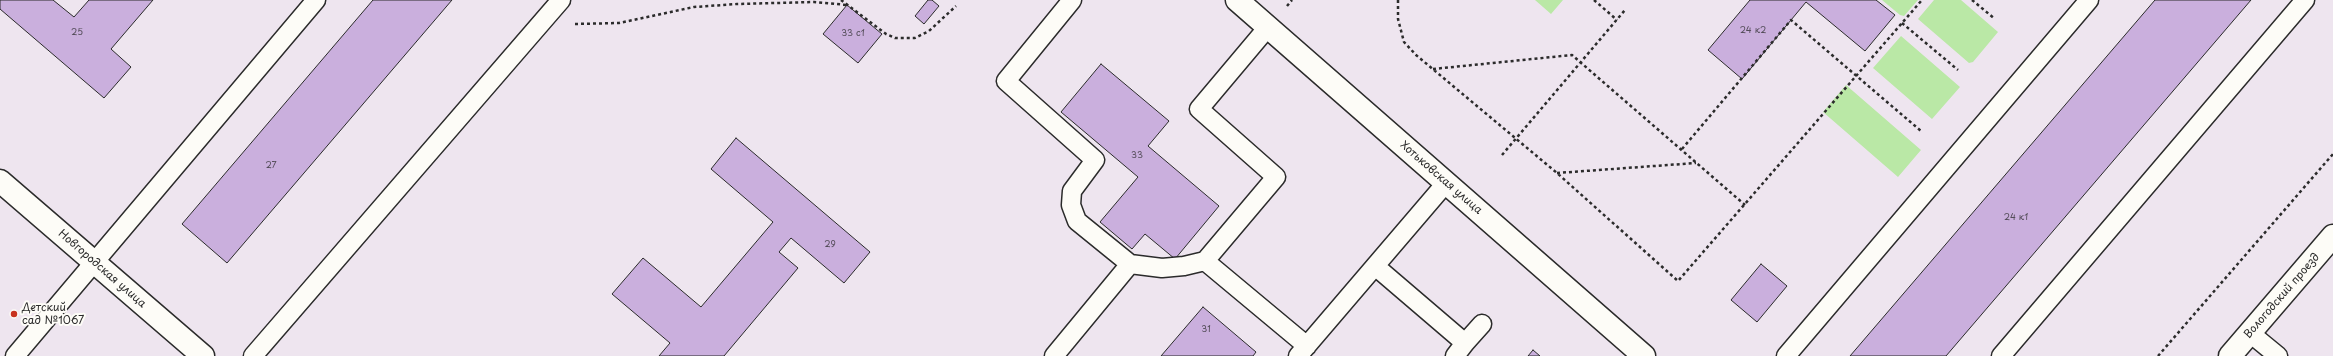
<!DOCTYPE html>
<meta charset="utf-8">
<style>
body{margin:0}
canvas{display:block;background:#eee5ef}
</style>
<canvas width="2333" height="356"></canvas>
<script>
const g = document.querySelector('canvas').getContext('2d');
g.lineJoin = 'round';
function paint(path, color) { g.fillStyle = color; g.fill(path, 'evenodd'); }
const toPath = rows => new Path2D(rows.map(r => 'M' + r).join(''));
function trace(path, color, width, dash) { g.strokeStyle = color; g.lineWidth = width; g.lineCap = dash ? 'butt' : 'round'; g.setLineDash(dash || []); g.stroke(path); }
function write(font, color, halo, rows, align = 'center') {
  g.font = font + ' "Playpen Sans",sans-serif'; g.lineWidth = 4; g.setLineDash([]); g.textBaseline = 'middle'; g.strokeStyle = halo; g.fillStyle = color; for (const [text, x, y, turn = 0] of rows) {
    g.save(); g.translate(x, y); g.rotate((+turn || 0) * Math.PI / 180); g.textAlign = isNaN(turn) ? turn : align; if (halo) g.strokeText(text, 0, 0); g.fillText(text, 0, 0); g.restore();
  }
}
paint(toPath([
 [1535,0,1563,0,1551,14],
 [1882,0,1918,0,1904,16,1900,15],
 [1934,0,1961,0,1998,32,1973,62,1969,63,1918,19],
 [1901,36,1960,87,1932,119,1873,68],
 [1846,85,1921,150,1898,177,1823,112]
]), '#bae8a6');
const building = toPath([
 [0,0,53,0,74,17,89,0,153,0,111,49,131,67,104,98,0,9,0,0],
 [373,0,452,0,227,263,182,224,373,0],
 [928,0,932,0,939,6,924,24,915,16,928,0],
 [1750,0,1876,0,1895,15,1865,51,1806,2,1742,79,1708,50,1750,0],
 [2155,0,2251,0,1946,356,1850,356,2155,0],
 [847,5,882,34,858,63,823,34,847,5],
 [1101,64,1169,121,1148,146,1219,206,1175,259,1145,234,1132,249,1100,222,1138,177,1061,112,1101,64],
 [736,138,870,252,844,283,791,238,779,252,798,268,724,356,659,356,670,343,612,294,643,258,701,307,773,222,711,169,736,138],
 [1761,264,1787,286,1757,322,1731,300,1761,264],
 [1203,307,1256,352,1253,356,1161,356,1203,307],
 [1533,350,1540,356,1528,356,1533,350]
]);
paint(building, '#caafdd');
trace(building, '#2b2b2b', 1);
const lane = toPath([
 [1072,0,1006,81,1095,160,1072,191,1071,205,1077,221,1130,264,1162,268,1184,266,1205,261],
 [1268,27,1199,109,1276,177,1205,261,1307,346],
 [1375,266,1465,343,1455,356],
 [2250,333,2278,356],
 [1465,343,1482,324],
 [15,356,316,0],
 [253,356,561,0],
 [1054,356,1130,264],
 [1298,356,1446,183],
 [1786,356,2089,0],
 [2001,356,2305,0]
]);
const street = toPath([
 [1237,0,1644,356],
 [0,181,203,356]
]);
const secondary = toPath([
 [2230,356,2333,236]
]);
trace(lane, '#2b2b2b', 21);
trace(street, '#2b2b2b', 25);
trace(secondary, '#2b2b2b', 25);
trace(toPath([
 [841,0,886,34,895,38,915,38,929,31,956,6],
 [1398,0,1398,19,1404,42,1416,55,1557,173,1678,281,1922,0],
 [1594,0,1617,20],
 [1972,0,1995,19],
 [1287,6,1292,0],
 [1902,23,1958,70],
 [575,24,619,23,694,7,737,4,814,2,847,5],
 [1433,69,1572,55,1745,205],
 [1682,149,1791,20,1921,131],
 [1502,155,1625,10],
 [1557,173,1696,163],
 [2158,356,2333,154]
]), '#2b2b2b', 2.5, [3, 3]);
trace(lane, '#fdfcf7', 18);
trace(street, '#fdfcf7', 22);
trace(secondary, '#fdfcf7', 22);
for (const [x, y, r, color] of [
 [14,314,4,"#c8321e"]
]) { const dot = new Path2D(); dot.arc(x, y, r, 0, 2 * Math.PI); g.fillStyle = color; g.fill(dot); trace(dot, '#fdfcf7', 1.5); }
write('9px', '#534c58', null, [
 ["24 к2",1753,31],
 ["25",77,33],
 ["33 с1",853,34],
 ["33",1137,156],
 ["27",271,166],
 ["24 к1",2016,218],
 ["29",830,245],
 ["31",1206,330]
]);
write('11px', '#2b2b2b', '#fdfcf7', [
 ["Хотьковская улица",1441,178,41],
 ["Новгородская улица",102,269,41],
 ["Вологодский проезд",2282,296,-49]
]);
write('11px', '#2b2b2b', '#fdfcf7', [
 ["Детский",22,308],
 ["сад №1067",22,321]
], 'left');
</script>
